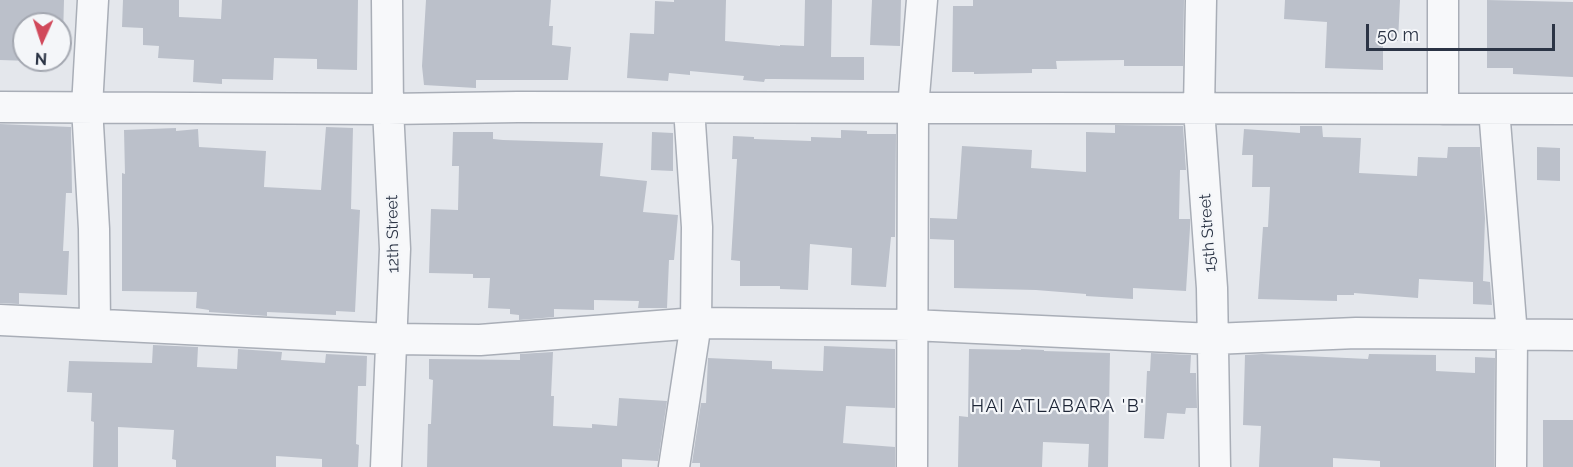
<!DOCTYPE html>
<style>
body{margin:0}
#map{position:relative;width:1573px;height:467px;overflow:hidden;background:#e4e7ec;font-family:Raleway,sans-serif}
canvas{display:block}
.north{position:absolute;left:12px;top:12px;width:60px;height:60px;box-sizing:border-box;background:#f4f6f9;border:2px solid #a4a8b1;border-radius:50%;rotate:183deg;font-size:16px;font-weight:700;line-height:24px;text-align:center;color:#2b3445}
.north::after{content:'';display:block;margin:auto;width:21px;height:27px;background:#d1495b;clip-path:polygon(50% 0,100% 100%,50% 72%,0 100%)}
.scale{position:absolute;left:1366px;top:24px;width:189px;height:27px;box-sizing:border-box;border:3px solid #2b3445;border-top:0;padding-left:8px;font-size:18px;line-height:21px;white-space:nowrap;color:#2b3445;-webkit-text-stroke:4px #f4f6f9;paint-order:stroke}
</style>
<div id="map">
<canvas width="1573" height="467"></canvas>
<div class="north">N</div>
<div class="scale">50 m</div>
</div>
<script>
const g = document.querySelector('canvas').getContext('2d');
g.lineJoin = 'round';
function paint(path, color) { g.fillStyle = color; g.fill(path, 'evenodd'); }
const toPath = rows => new Path2D(rows.map(r => 'M' + r).join(''));
function trace(path, color, width, dash) { g.strokeStyle = color; g.lineWidth = width; g.lineCap = dash ? 'butt' : 'round'; g.setLineDash(dash || []); g.stroke(path); }
function write(font, color, halo, rows, align = 'center') {
  g.font = font + ' Raleway,sans-serif'; g.lineWidth = 4.5; g.setLineDash([]); g.textBaseline = 'middle'; g.strokeStyle = halo; g.fillStyle = color; for (const [text, x, y, turn = 0] of rows) {
    g.save(); g.translate(x, y); g.rotate((+turn || 0) * Math.PI / 180); g.textAlign = isNaN(turn) ? turn : align; if (halo) g.strokeText(text, 0, 0); g.fillText(text, 0, 0); g.restore();
  }
}
paint(toPath([
 [0,0,64,0,63,38,60,38,60,24,24,24,24,60,30,61,0,60],
 [123,0,179,0,179,17,221,19,222,0,358,0,357,70,317,69,317,59,274,58,273,80,222,79,222,84,193,82,194,60,158,58,159,46,143,45,143,28,122,27],
 [426,0,551,0,549,26,553,26,552,45,571,47,568,80,476,80,476,88,424,85,422,66],
 [674,0,726,0,725,41,780,46,780,45,804,46,805,0,832,0,831,57,864,57,864,80,775,79,765,79,764,82,743,80,744,76,690,71,690,75,669,73,668,81,627,78,630,33,654,34,655,1,674,2],
 [872,0,901,0,900,46,870,45],
 [973,0,1184,0,1183,66,1124,66,1124,60,1056,61,1057,69,1032,69,1032,73,974,74,974,72,952,72,953,6,973,6],
 [1285,0,1400,0,1398,41,1383,40,1383,70,1325,68,1327,22,1284,19],
 [1487,0,1573,2,1573,77,1513,74,1513,68,1487,68],
 [0,124,71,127,72,193,66,193,63,251,69,251,67,295,19,293,19,304,0,303],
 [1115,125,1183,126,1186,170,1180,170,1179,219,1190,219,1190,228,1186,291,1133,288,1133,299,1086,296,1086,294,1036,290,954,288,954,240,930,239,930,218,957,219,962,146,1032,150,1031,168,1086,172,1086,132,1115,133],
 [1300,126,1322,126,1323,137,1361,138,1359,173,1417,176,1418,157,1447,158,1448,147,1480,147,1485,218,1483,281,1490,282,1492,305,1473,304,1473,282,1419,279,1418,298,1354,293,1354,295,1337,295,1337,301,1258,299,1263,227,1268,227,1270,187,1252,187,1253,155,1242,155,1244,129,1300,133],
 [326,127,353,128,351,209,360,210,355,312,336,311,336,315,267,312,267,316,209,312,209,310,196,308,197,292,122,291,122,173,125,174,124,130,176,128,176,131,198,129,199,147,266,151,264,187,321,190],
 [841,130,867,131,867,134,896,134,895,237,891,237,886,287,851,285,852,248,810,244,808,290,780,289,780,286,740,286,740,261,731,260,737,159,732,159,733,136,754,137,754,139,811,141,811,137,841,138],
 [453,132,493,132,493,139,503,140,603,143,600,176,647,181,643,212,678,215,674,260,669,260,667,308,638,308,639,301,594,300,594,310,554,309,554,317,519,320,519,315,510,314,510,309,488,308,490,278,473,278,473,274,429,273,431,209,458,210,459,166,452,166],
 [652,132,673,133,673,171,651,170],
 [1537,147,1560,148,1560,181,1537,180],
 [153,345,198,347,197,367,237,369,238,349,282,352,281,360,325,363,326,354,367,356,366,386,358,386,356,444,359,445,358,467,322,467,322,459,276,456,276,467,176,467,176,460,172,459,174,430,118,427,118,467,93,467,94,422,91,421,92,393,67,392,69,361,152,363],
 [824,346,895,349,895,408,846,406,843,443,895,447,895,467,700,467,700,463,692,463,701,403,706,403,708,358,772,361,772,369,823,371],
 [969,349,1021,350,1021,349,1044,350,1044,351,1110,353,1108,467,1088,467,1089,444,1043,442,1042,467,958,467,959,416,968,417],
 [553,352,551,396,554,396,553,426,592,428,592,424,617,426,619,398,667,401,658,461,622,459,622,467,427,467,428,424,431,424,433,380,429,379,429,359,520,360,520,354],
 [1151,353,1191,355,1190,373,1196,373,1197,408,1186,408,1185,414,1167,413,1164,439,1144,438,1147,371,1150,371],
 [1262,354,1368,359,1369,354,1436,355,1436,371,1475,373,1475,357,1495,358,1494,467,1380,467,1380,461,1333,458,1333,467,1259,467,1261,426,1243,425,1245,355],
 [1543,420,1573,420,1573,467,1543,467]
]), '#bbc0ca');
const street = toPath([
 [93,0,87,107,94,229,95,324],
 [1201,0,1199,109,1212,288,1215,467],
 [0,107,388,109,518,107,1573,109],
 [1443,109,1443,0],
 [1494,109,1512,335,1511,467],
 [0,320,391,339,480,340,696,323,912,325,1213,339,1356,333,1573,335],
 [386,467,395,249,388,109,387,0],
 [674,467,696,323,697,227,689,108],
 [912,467,913,108,922,0]
]);
trace(street, '#a9aeb7', 33);
trace(street, '#f7f8fa', 30);
write('16px', '#2b3445', '#f4f6f9', [
 ["15th Street",1208,233,-94],
 ["12th Street",393,234,-91]
]);
g.letterSpacing = '1.5px';
write('18px', '#1d2536', '#f4f6f9', [
 ["HAI ATLABARA 'B'",1058,407]
]);
g.letterSpacing = '0px';
</script>
